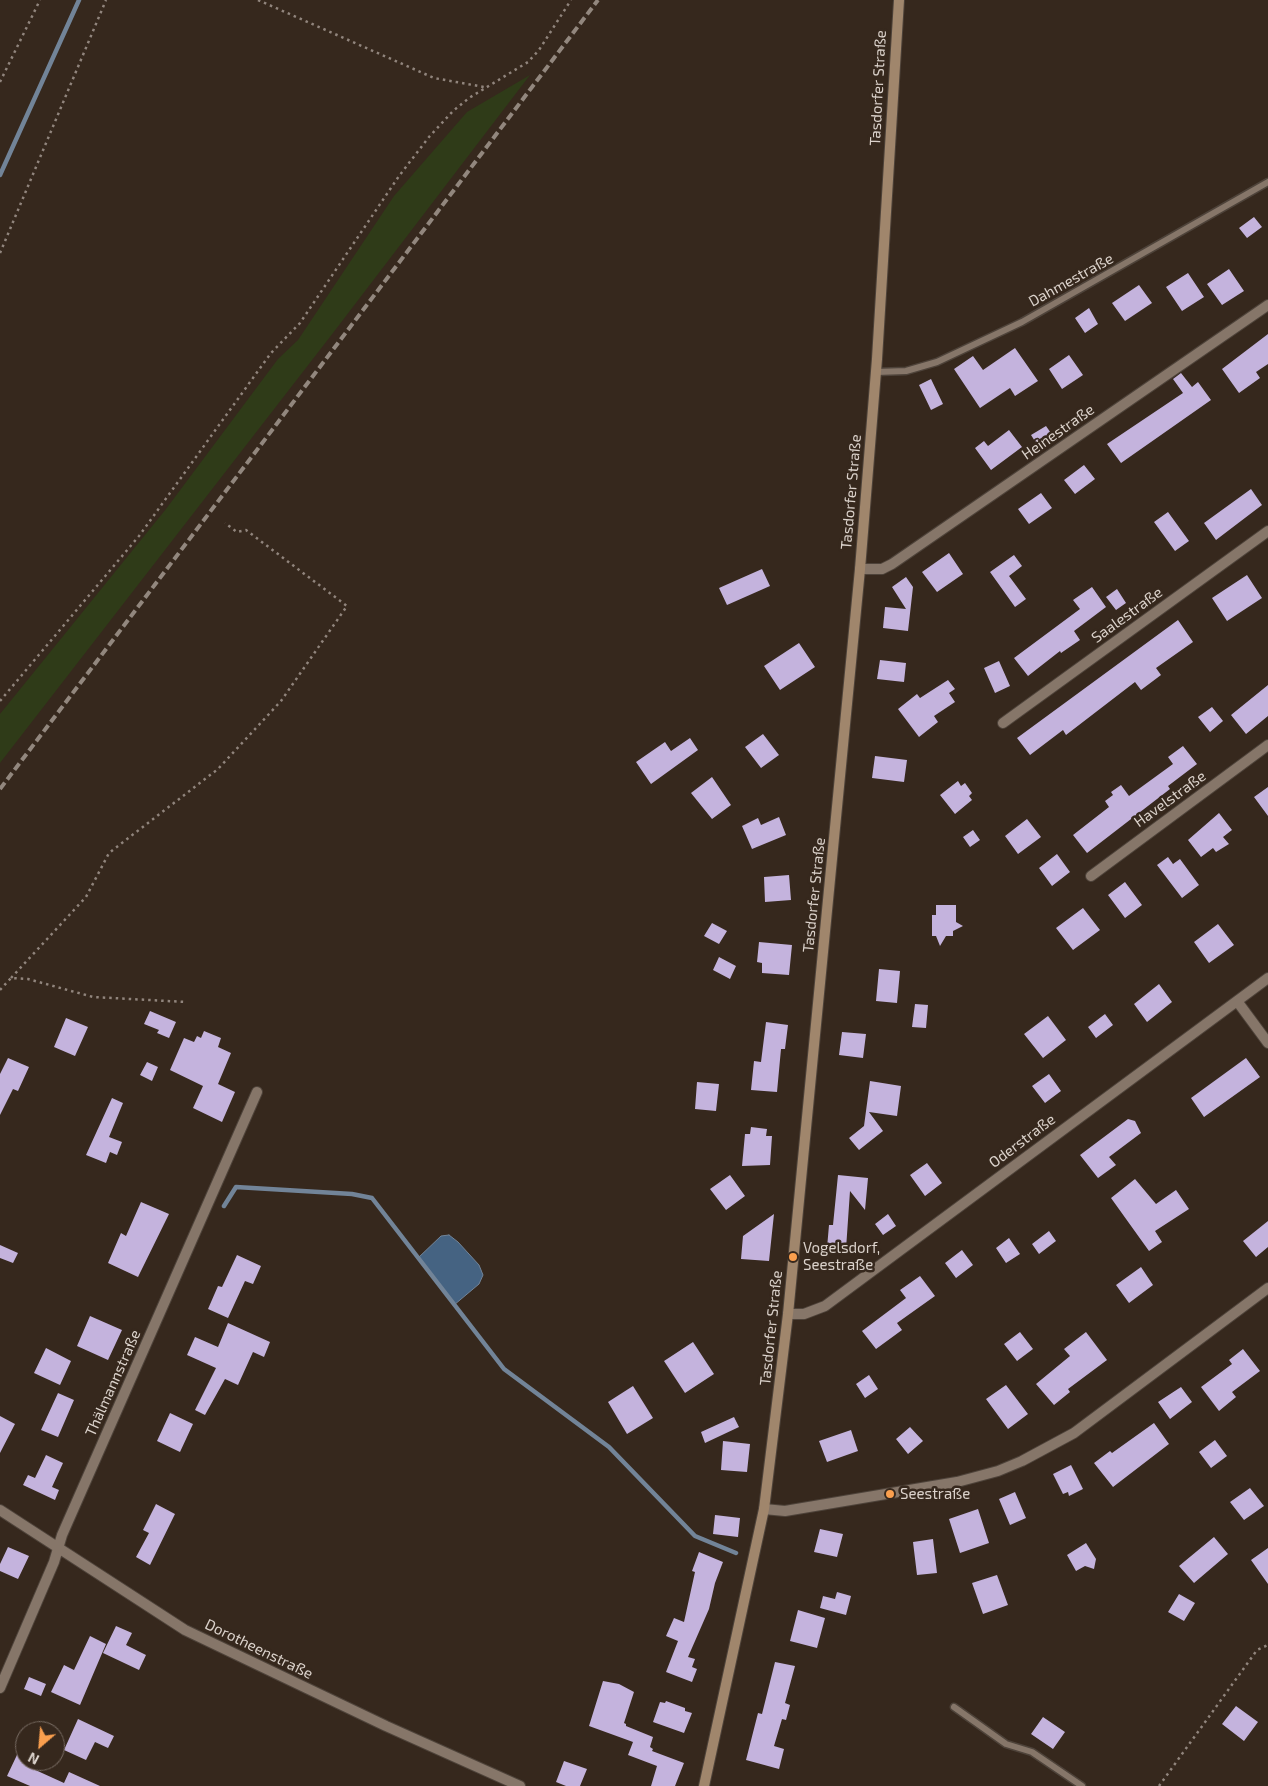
<!DOCTYPE html>
<meta charset="utf-8">
<style>
body{margin:0}
#map{position:relative;width:1268px;height:1786px;overflow:hidden;background:#36281d;font-family:"Exo 2",sans-serif}
canvas{display:block}
.north{position:absolute;left:15px;top:1721px;width:50px;height:50px;box-sizing:border-box;background:#36281d;border:1px solid #786c63;border-radius:50%;rotate:207deg;font-size:14px;font-weight:700;line-height:20px;text-align:center;color:#dbd2cb}
.north::after{content:'';display:block;margin:auto;width:18px;height:22px;background:#fa9f4e;clip-path:polygon(50% 0,100% 100%,50% 72%,0 100%)}
</style>
<div id="map">
<canvas width="1268" height="1786"></canvas>
<div class="north">N</div>
</div>
<script>
const g = document.querySelector('canvas').getContext('2d');
g.lineJoin = 'round';
function paint(path, color) { g.fillStyle = color; g.fill(path, 'evenodd'); }
const toPath = rows => new Path2D(rows.map(r => 'M' + r).join(''));
function trace(path, color, width, dash) { g.strokeStyle = color; g.lineWidth = width; g.lineCap = dash ? 'butt' : 'round'; g.setLineDash(dash || []); g.stroke(path); }
function write(font, color, halo, rows, align = 'center') {
  g.font = font + ' "Exo 2",sans-serif'; g.lineWidth = 5; g.setLineDash([]); g.textBaseline = 'middle'; g.strokeStyle = halo; g.fillStyle = color; for (const [text, x, y, turn = 0] of rows) {
    g.save(); g.translate(x, y); g.rotate((+turn || 0) * Math.PI / 180); g.textAlign = isNaN(turn) ? turn : align; if (halo) g.strokeText(text, 0, 0); g.fillText(text, 0, 0); g.restore();
  }
}
paint(toPath([
 [530,75,333,333,0,763,0,714,166,509,278,359,298,340,394,196,467,112]
]), '#2f3b18');
const water = toPath([
 [449,1235,458,1242,479,1265,483,1275,479,1284,454,1305,418,1258,441,1236,449,1235]
]);
paint(water, '#456382');
trace(water, '#728498', 1);
trace(toPath([
 [0,175,79,0],
 [224,1206,236,1187,352,1194,372,1198,504,1369,609,1447,695,1536,736,1553]
]), '#728498', 4.5);
paint(toPath([
 [1254,217,1262,227,1247,238,1239,228],
 [1229,269,1244,291,1222,305,1207,284],
 [1188,273,1204,297,1182,311,1166,287],
 [1139,285,1152,303,1125,321,1112,303],
 [1089,308,1098,324,1085,333,1075,318],
 [1268,334,1268,364,1256,372,1260,378,1239,393,1222,369],
 [1015,348,1038,381,1015,396,1010,388,980,408,954,369,973,356,983,370],
 [1069,355,1083,375,1062,389,1049,369],
 [1181,373,1192,387,1198,382,1211,400,1121,463,1107,444,1183,393,1173,379],
 [931,379,943,404,931,410,919,385],
 [1046,426,1053,436,1038,446,1031,435],
 [1009,430,1022,447,991,470,975,448,984,441,988,446],
 [1084,465,1095,479,1075,494,1064,480],
 [1251,489,1262,505,1216,540,1204,523],
 [1041,493,1052,508,1029,524,1018,509],
 [1168,512,1189,541,1175,551,1154,522],
 [949,553,963,574,937,592,922,572],
 [1014,555,1022,566,1009,576,1026,599,1015,607,990,572],
 [762,569,770,586,727,605,719,588],
 [1247,575,1262,598,1227,621,1212,598],
 [906,577,913,587,908,631,883,628,885,607,906,609,892,587],
 [1092,587,1106,607,1074,631,1080,640,1061,653,1060,651,1028,676,1014,658,1080,609,1073,600],
 [1117,589,1126,603,1116,610,1106,597],
 [1178,620,1193,642,1156,668,1161,675,1141,690,1135,682,1066,735,1063,730,1030,755,1017,738],
 [799,643,815,667,780,690,764,666],
 [880,660,906,663,904,682,877,679],
 [999,661,1010,686,995,693,984,668],
 [948,680,955,689,949,693,955,702,934,716,938,722,919,737,898,709,917,694,920,698],
 [1268,685,1268,716,1246,734,1231,715],
 [1212,707,1223,721,1210,732,1198,717],
 [763,734,779,755,761,768,745,747],
 [690,738,698,750,651,784,636,762,665,742,671,751],
 [1183,746,1197,764,1168,786,1170,789,1087,853,1073,835,1109,807,1105,801,1113,795,1111,792,1121,785,1129,796,1173,764,1168,757],
 [875,756,907,760,904,782,872,778],
 [712,777,731,805,712,819,691,793],
 [958,781,961,786,965,783,972,793,969,796,972,800,955,814,940,795],
 [1268,787,1268,816,1254,797],
 [1219,813,1232,830,1223,837,1229,844,1216,852,1213,848,1201,857,1188,840],
 [779,817,786,835,752,849,742,826,758,818,761,825],
 [1027,819,1041,837,1018,854,1005,836],
 [973,830,980,840,970,847,963,837],
 [1057,854,1070,872,1052,886,1039,868],
 [1168,857,1173,864,1180,859,1199,885,1182,898,1157,865],
 [789,875,791,900,765,902,764,877],
 [1125,882,1142,905,1125,918,1108,895],
 [936,905,956,905,956,922,963,926,953,931,953,936,946,936,940,946,936,936,932,936,932,915,936,915],
 [1083,908,1100,930,1073,950,1056,928],
 [712,923,727,931,719,944,704,936],
 [1218,924,1234,945,1209,963,1194,942],
 [759,942,792,945,789,975,762,973,762,963,757,962],
 [719,957,736,966,730,979,713,970],
 [879,969,900,971,897,1003,876,1001],
 [1159,984,1172,1002,1147,1022,1134,1004],
 [915,1004,928,1005,926,1028,912,1027],
 [150,1011,176,1022,169,1038,157,1033,159,1030,144,1024],
 [1105,1014,1113,1025,1096,1038,1088,1027],
 [1048,1016,1066,1040,1043,1058,1024,1034],
 [66,1018,88,1027,75,1056,54,1047],
 [766,1022,788,1025,785,1049,781,1049,777,1092,751,1090,754,1061,761,1062],
 [204,1031,221,1038,218,1047,231,1053,218,1084,235,1092,222,1122,193,1108,203,1086,170,1070,184,1038,194,1042,197,1036,201,1038],
 [842,1032,866,1034,863,1058,839,1055],
 [8,1058,29,1067,18,1091,13,1089,0,1115,0,1074],
 [1246,1058,1260,1077,1204,1117,1191,1098],
 [147,1062,158,1067,152,1081,140,1075],
 [1049,1074,1061,1091,1045,1103,1032,1086],
 [870,1081,901,1086,897,1116,869,1112,883,1131,859,1150,849,1138,864,1126],
 [697,1082,719,1084,716,1111,695,1109],
 [112,1098,123,1103,109,1137,122,1142,117,1155,110,1152,106,1163,86,1155],
 [1128,1119,1135,1121,1141,1133,1109,1157,1116,1165,1098,1178,1080,1155],
 [751,1127,767,1129,766,1136,772,1136,770,1165,742,1166,745,1134,750,1134],
 [927,1163,942,1183,925,1196,910,1175],
 [730,1175,745,1196,726,1210,710,1189],
 [838,1175,868,1178,865,1210,850,1191,846,1249,827,1248,829,1225,833,1225],
 [1135,1179,1156,1204,1176,1190,1189,1209,1155,1231,1162,1242,1149,1251,1111,1198],
 [141,1202,169,1214,138,1277,108,1263,121,1233,126,1236],
 [774,1214,769,1261,741,1259,743,1236],
 [888,1214,896,1226,883,1235,875,1224],
 [1268,1221,1268,1247,1256,1257,1243,1241],
 [1049,1231,1056,1241,1039,1254,1032,1244],
 [1009,1238,1020,1254,1006,1263,996,1248],
 [0,1245,18,1253,13,1263,0,1258],
 [962,1250,973,1265,956,1278,945,1263],
 [237,1255,261,1266,253,1284,245,1281,228,1318,208,1309,218,1286,222,1287],
 [1141,1267,1153,1285,1129,1303,1116,1285],
 [920,1276,935,1296,897,1323,902,1330,876,1349,862,1331,906,1298,900,1290],
 [90,1316,122,1330,108,1360,77,1346],
 [228,1323,270,1342,264,1357,253,1352,238,1385,225,1379,205,1415,195,1410,216,1368,187,1355,195,1337,218,1347],
 [1020,1332,1033,1349,1017,1361,1004,1344],
 [1086,1332,1107,1360,1068,1389,1070,1392,1054,1405,1036,1384,1070,1356,1064,1349],
 [693,1342,714,1374,685,1393,664,1361],
 [46,1348,71,1361,60,1385,34,1373],
 [1243,1349,1260,1371,1232,1392,1236,1397,1219,1411,1201,1387,1232,1364,1229,1360],
 [869,1375,878,1389,865,1398,856,1384],
 [1006,1385,1028,1414,1008,1429,986,1399],
 [633,1386,653,1418,627,1434,608,1402],
 [1181,1387,1192,1402,1170,1419,1158,1402],
 [58,1393,74,1400,58,1437,41,1430],
 [170,1413,193,1424,180,1452,157,1441],
 [0,1416,15,1424,0,1453],
 [734,1417,739,1427,705,1443,701,1432],
 [1154,1423,1169,1444,1113,1487,1094,1463,1110,1451,1112,1453],
 [910,1427,923,1441,908,1454,896,1439],
 [851,1430,858,1451,827,1462,819,1441],
 [1215,1440,1227,1456,1211,1468,1199,1452],
 [723,1441,750,1444,747,1472,721,1470],
 [46,1455,63,1463,52,1487,59,1490,55,1500,23,1485,28,1475,35,1478],
 [1071,1465,1083,1489,1069,1496,1068,1492,1063,1494,1053,1474],
 [1250,1488,1264,1506,1244,1520,1230,1502],
 [1015,1492,1026,1518,1010,1525,999,1499],
 [156,1504,175,1514,150,1565,136,1557,149,1533,143,1530],
 [978,1509,989,1543,960,1553,949,1519],
 [715,1515,740,1518,738,1537,713,1534],
 [820,1529,843,1534,837,1557,814,1552],
 [1214,1537,1228,1554,1194,1583,1179,1566],
 [933,1539,937,1573,917,1575,913,1542],
 [1086,1543,1096,1559,1094,1569,1085,1566,1076,1571,1067,1555],
 [8,1547,29,1556,18,1579,0,1571,0,1564],
 [1268,1548,1268,1584,1251,1560],
 [699,1552,723,1562,715,1583,709,1609,688,1657,695,1659,692,1667,697,1669,692,1682,666,1672,678,1641,666,1636,674,1618,684,1622,695,1572,692,1571],
 [997,1575,1008,1605,983,1614,972,1583],
 [837,1592,851,1596,846,1615,820,1608,823,1596,835,1599],
 [1179,1594,1195,1603,1184,1621,1168,1612],
 [798,1610,825,1618,817,1648,790,1641],
 [116,1626,132,1633,126,1645,146,1655,139,1670,103,1653],
 [90,1636,106,1644,80,1705,51,1692,64,1665,74,1670],
 [775,1662,795,1666,785,1703,790,1705,786,1720,782,1719,774,1746,784,1749,779,1769,746,1760,758,1713,762,1714],
 [29,1677,46,1684,41,1696,24,1689],
 [603,1681,619,1684,634,1692,624,1723,626,1724,626,1726,653,1737,650,1747,653,1749,652,1751,684,1763,675,1786,651,1786,657,1766,628,1755,633,1742,589,1726],
 [666,1701,685,1708,685,1711,692,1713,684,1733,653,1722,660,1702,665,1703],
 [1236,1706,1258,1722,1244,1741,1222,1724],
 [1043,1717,1065,1732,1053,1749,1031,1734],
 [78,1719,114,1736,108,1748,95,1742,86,1760,64,1750],
 [25,1738,25,1761,34,1761,31,1768,64,1783,69,1772,100,1786,30,1786,7,1776],
 [564,1761,587,1769,580,1786,566,1786,556,1782]
]), '#c4b3dd');
const service = toPath([
 [876,372,906,371,937,362,1022,322,1268,182],
 [954,1707,1006,1744,1032,1752,1082,1786]
]);
const minor = toPath([
 [860,569,882,569,892,564,1268,305],
 [1003,723,1268,531],
 [1091,876,1268,745],
 [1237,1001,1268,1043],
 [788,1314,804,1314,825,1306,1268,978],
 [764,1509,785,1511,957,1482,998,1471,1022,1461,1074,1433,1268,1288],
 [0,1510,185,1630,386,1726,520,1786],
 [0,1688,54,1562,62,1535,257,1092]
]);
const secondary = toPath([
 [704,1786,764,1509,788,1314,860,569,877,359,899,0]
]);
trace(service, '#4e433a', 9);
trace(minor, '#4e433a', 12);
trace(secondary, '#4e433a', 12);
trace(toPath([
 [258,0,434,78,484,87],
 [0,82,40,0],
 [0,253,106,0],
 [0,701,139,536,271,353,300,323,399,176,429,137,453,111,469,98,528,62,539,50,571,0],
 [11,978,86,897,109,853,218,769,281,701,347,606,246,530,237,532,225,523],
 [0,990,11,978,28,979,93,997,186,1002],
 [1159,1786,1257,1650,1268,1645]
]), '#91857d', 2.5, [2.5, 4]);
trace(service, '#867669', 6);
trace(minor, '#867669', 10);
trace(secondary, '#a0866c', 10);
trace(toPath([
 [0,789,598,0]
]), '#92877e', 4, [8, 4]);
for (const [x, y, r, color] of [
 [793,1257,5,"#fa9f4e"],
 [890,1494,5,"#fa9f4e"]
]) { const dot = new Path2D(); dot.arc(x, y, r, 0, 2 * Math.PI); g.fillStyle = color; g.fill(dot); trace(dot, '#36281d', 2); }
write('15px', '#dbd2cb', '#36281d', [
 ["Tasdorfer Straße",878,88,-87],
 ["Dahmestraße",1071,280,-29],
 ["Heinestraße",1058,432,-35],
 ["Tasdorfer Straße",851,492,-85],
 ["Saalestraße",1127,615,-36],
 ["Havelstraße",1170,799,-36],
 ["Tasdorfer Straße",814,895,-84],
 ["Oderstraße",1022,1141,-37],
 ["Tasdorfer Straße",771,1328,-84],
 ["Thälmannstraße",113,1383,-66],
 ["Dorotheenstraße",259,1649,26]
]);
write('15px', '#dbd2cb', '#36281d', [
 ["Vogelsdorf,",803,1248],
 ["Seestraße",803,1265],
 ["Seestraße",900,1494]
], 'left');
</script>
